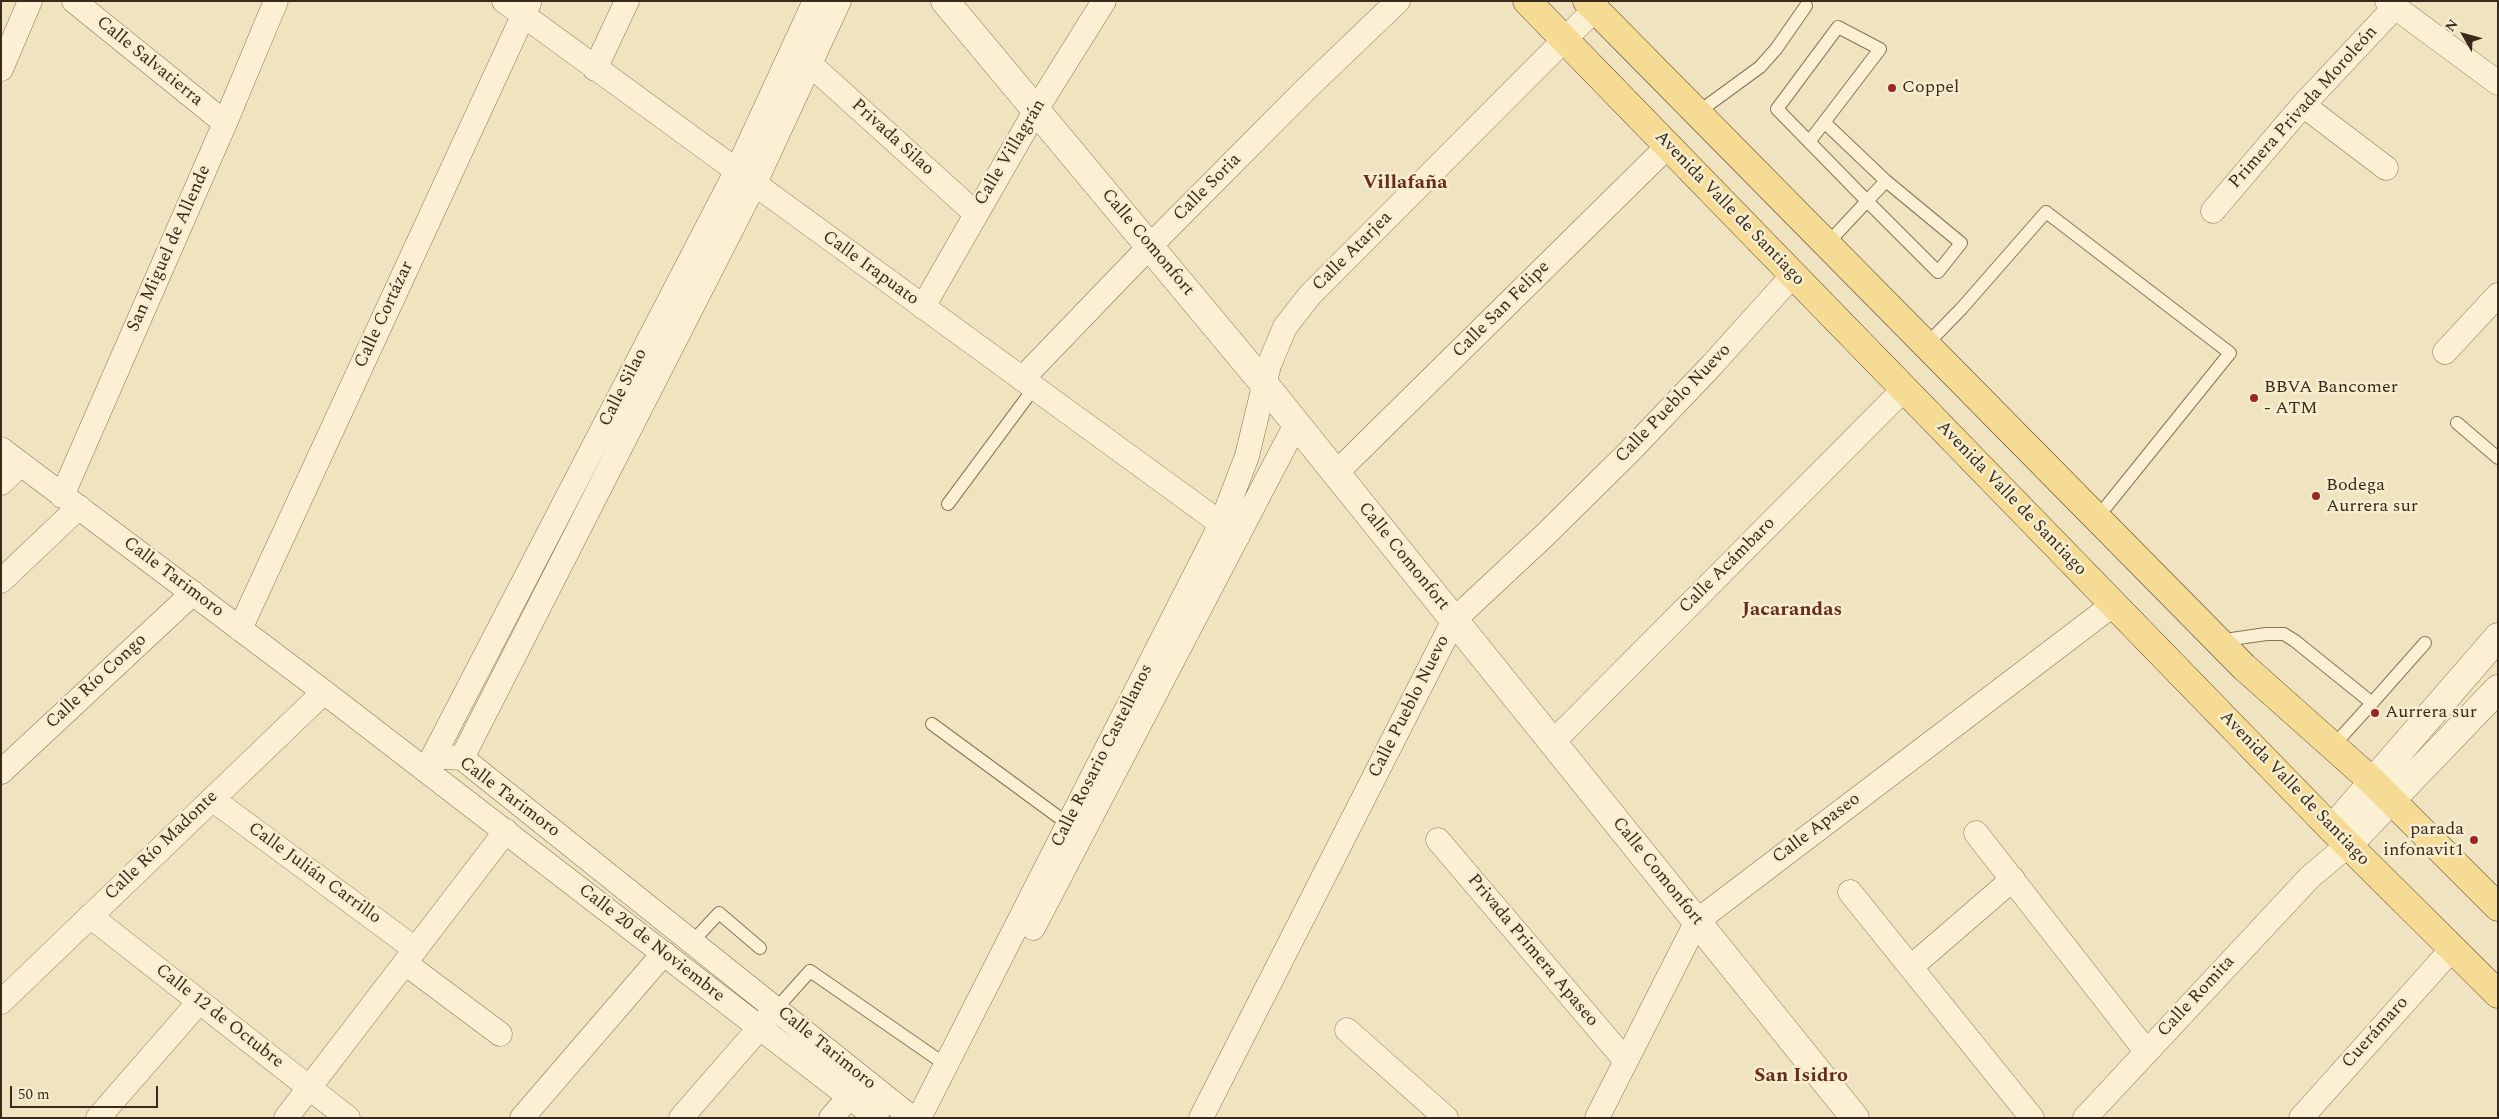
<!DOCTYPE html>
<meta charset="utf-8">
<style>
body{margin:0}
#map{position:relative;width:2499px;height:1119px;overflow:hidden;background:#f0e3bf;font-family:Spectral,serif}
canvas{display:block}
.frame{position:absolute;inset:0;border:2px solid #392b1c;pointer-events:none}
.north{position:absolute;left:2439px;top:10px;width:50px;height:50px;-webkit-text-stroke:4px #f7edcf;paint-order:stroke;rotate:308deg;font-size:14px;font-weight:700;line-height:20px;text-align:center;color:#392b1c}
.north::after{content:'';display:block;margin:auto;width:18px;height:22px;background:#392b1c;clip-path:polygon(50% 0,100% 100%,50% 72%,0 100%)}
.scale{position:absolute;left:10px;top:1086px;width:148px;height:22px;box-sizing:border-box;border:2px solid #392b1c;border-top:0;padding-left:6px;font-size:15px;line-height:18px;white-space:nowrap;color:#392b1c;-webkit-text-stroke:4px #f7edcf;paint-order:stroke}
</style>
<div id="map">
<canvas width="2499" height="1119"></canvas>
<div class="frame"></div>
<div class="north">N</div>
<div class="scale">50 m</div>
</div>
<script>
const g = document.querySelector('canvas').getContext('2d');
g.lineJoin = 'round';
const toPath = rows => new Path2D(rows.map(r => 'M' + r).join(''));
function trace(path, color, width, dash) { g.strokeStyle = color; g.lineWidth = width; g.lineCap = dash ? 'butt' : 'round'; g.setLineDash(dash || []); g.stroke(path); }
function write(font, color, halo, rows, align = 'center') {
  g.font = font + ' Spectral,serif'; g.lineWidth = 5; g.setLineDash([]); g.textBaseline = 'middle'; g.strokeStyle = halo; g.fillStyle = color; for (const [text, x, y, turn = 0] of rows) {
    g.save(); g.translate(x, y); g.rotate((+turn || 0) * Math.PI / 180); g.textAlign = isNaN(turn) ? turn : align; if (halo) g.strokeText(text, 0, 0); g.fillText(text, 0, 0); g.restore();
  }
}
const service = toPath([
 [1697,113,1760,67,1776,49,1806,6],
 [1824,122,1886,181,1961,243,1938,272,1867,201,1886,181],
 [1809,142,1880,49,1838,27,1777,109,1867,201,1827,244],
 [1926,345,1962,308,2046,212,2230,353,2097,518],
 [2457,423,2498,458],
 [948,504,1034,388],
 [2218,641,2266,634,2284,634,2295,641,2372,703,2425,643],
 [932,724,1068,824],
 [2333,746,2372,703],
 [692,942,719,913,760,948],
 [776,1009,810,971,946,1065]
]);
const minor = toPath([
 [74,1,225,123],
 [504,1,1238,536],
 [2387,1,2498,83],
 [810,64,975,213],
 [1,69,30,1],
 [595,69,627,1],
 [2303,105,2386,168],
 [2213,211,2303,105,2395,7],
 [923,307,1036,110,1104,1],
 [2445,352,2498,295],
 [1022,379,1150,246,1305,90,1398,1],
 [1,449,324,692,877,1118],
 [1336,473,1668,146],
 [1,483,21,464],
 [62,496,225,123,276,1],
 [1,581,79,507],
 [240,629,529,3],
 [1553,742,1904,389],
 [446,757,462,758,912,1118],
 [462,758,754,185,839,1],
 [426,770,736,172,815,1],
 [1,772,193,593],
 [212,799,415,949],
 [1976,833,2146,1051],
 [1438,840,1626,1061],
 [1850,892,2032,1118],
 [90,916,348,1118],
 [1033,928,1296,424],
 [405,963,500,1034],
 [1911,967,2013,879],
 [1,1002,324,692],
 [1347,1030,1446,1118],
 [98,1118,199,1002],
 [286,1118,506,831],
 [522,1118,664,953],
 [681,1118,769,1017],
 [831,1118,850,1096],
 [919,1118,1221,524,1247,456,1269,365,1285,327,1310,295,1595,9],
 [1201,1118,1454,620,1545,535,1630,451,1712,365,1793,275],
 [1597,1118,1697,921,2114,604],
 [2085,1118,2310,877,2348,845],
 [2301,1118,2452,949]
]);
const tertiary = toPath([
 [945,1,1265,385,1855,1118],
 [2332,829,2498,637],
 [2348,845,2498,689]
]);
const primary = toPath([
 [1527,1,2332,829,2498,994],
 [1587,1,2244,667,2372,781,2498,907]
]);
trace(service, '#8a7356', 14);
trace(minor, '#8a7356', 25);
trace(tertiary, '#8a7356', 29);
trace(primary, '#57412b', 29);
trace(service, '#fbf0d3', 12);
trace(minor, '#fbf0d3', 24);
trace(tertiary, '#fbf0d3', 28);
trace(primary, '#f6db94', 28);
for (const [x, y, r, color] of [
 [1892,88,5,"#9c2623"],
 [2254,398,5,"#9c2623"],
 [2316,496,5,"#9c2623"],
 [2375,713,5,"#9c2623"],
 [2474,840,5,"#9c2623"]
]) { const dot = new Path2D(); dot.arc(x, y, r, 0, 2 * Math.PI); g.fillStyle = color; g.fill(dot); trace(dot, '#f7edcf', 2); }
write('18px', '#392b1c', '#f7edcf', [
 ["Calle Salvatierra",149,62,39],
 ["Primera Privada Moroleón",2304,108,-48],
 ["Privada Silao",892,138,42],
 ["Calle Villagrán",1011,153,-59],
 ["Calle Soria",1208,188,-45],
 ["Avenida Valle de Santiago",1729,209,46],
 ["Calle Comonfort",1147,243,50],
 ["San Miguel de Allende",170,249,-66],
 ["Calle Atarjea",1353,252,-45],
 ["Calle Irapuato",870,269,36],
 ["Calle San Felipe",1502,310,-45],
 ["Calle Cortázar",385,315,-65],
 ["Calle Silao",624,388,-63],
 ["Calle Pueblo Nuevo",1674,404,-46],
 ["Avenida Valle de Santiago",2011,499,46],
 ["Calle Comonfort",1403,557,51],
 ["Calle Acámbaro",1728,566,-45],
 ["Calle Tarimoro",173,578,37],
 ["Calle Río Congo",97,682,-43],
 ["Calle Pueblo Nuevo",1410,707,-63],
 ["Calle Rosario Castellanos",1103,756,-63],
 ["Avenida Valle de Santiago",2294,789,46],
 ["Calle Tarimoro",509,798,37],
 ["Calle Apaseo",1817,829,-37],
 ["Calle Río Madonte",162,846,-44],
 ["Calle Comonfort",1657,872,51],
 ["Calle Julián Carrillo",314,874,36],
 ["Calle 20 de Noviembre",651,944,38],
 ["Privada Primera Apaseo",1532,951,50],
 ["Calle Romita",2197,997,-47],
 ["Calle 12 de Octubre",219,1017,38],
 ["Cuerámaro",2376,1033,-48],
 ["Calle Tarimoro",826,1049,39]
]);
write('18px', '#392b1c', '#f7edcf', [
 ["Coppel",1902,88],
 ["BBVA Bancomer",2264,388],
 ["- ATM",2264,409],
 ["Bodega",2326,486],
 ["Aurrera sur",2326,507],
 ["Aurrera sur",2385,713],
 ["parada",2464,830,"right"],
 ["infonavit1",2464,851,"right"]
], 'left');
write('bold 20px', '#682c19', '#f7edcf', [
 ["Villafaña",1405,184],
 ["Jacarandas",1792,611],
 ["San Isidro",1801,1077]
]);
</script>
